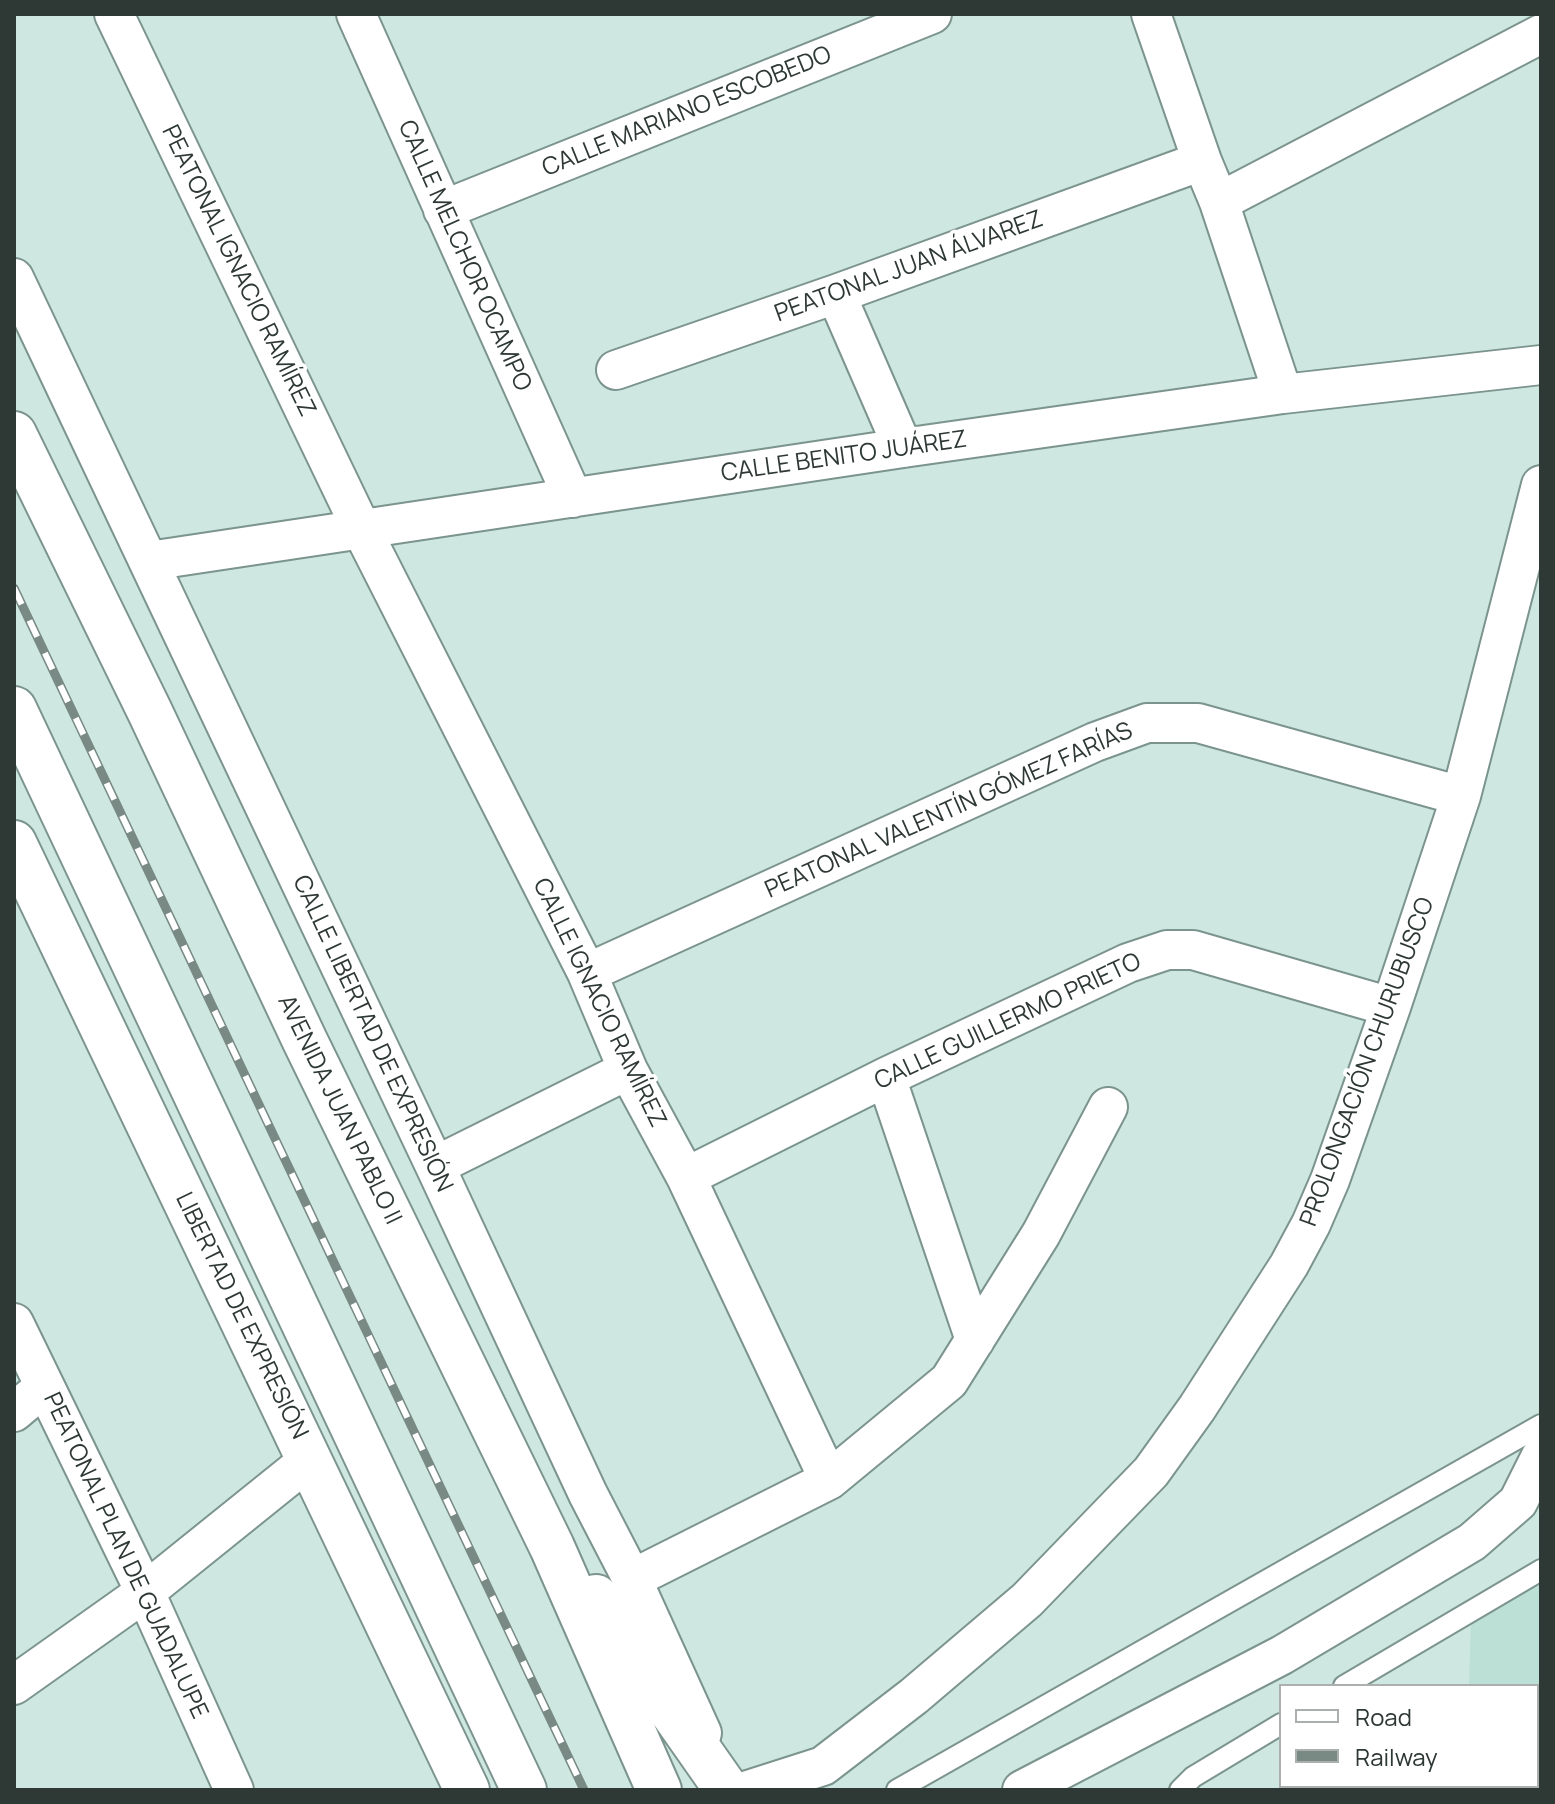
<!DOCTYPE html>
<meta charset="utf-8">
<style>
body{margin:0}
#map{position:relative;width:1555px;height:1804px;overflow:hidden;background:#cee7e0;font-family:Manrope,sans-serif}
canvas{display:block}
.frame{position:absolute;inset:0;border:16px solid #2e3835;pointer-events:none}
.legend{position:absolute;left:1279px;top:1684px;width:260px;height:104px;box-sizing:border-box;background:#fff;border:2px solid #abafae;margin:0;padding:10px 14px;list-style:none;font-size:24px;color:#2e3835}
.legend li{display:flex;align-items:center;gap:16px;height:40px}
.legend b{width:40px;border:2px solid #abafae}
</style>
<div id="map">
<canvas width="1555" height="1804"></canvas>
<div class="frame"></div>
<ul class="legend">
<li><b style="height:10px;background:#fff"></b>Road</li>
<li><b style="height:10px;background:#798a85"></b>Railway</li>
</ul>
</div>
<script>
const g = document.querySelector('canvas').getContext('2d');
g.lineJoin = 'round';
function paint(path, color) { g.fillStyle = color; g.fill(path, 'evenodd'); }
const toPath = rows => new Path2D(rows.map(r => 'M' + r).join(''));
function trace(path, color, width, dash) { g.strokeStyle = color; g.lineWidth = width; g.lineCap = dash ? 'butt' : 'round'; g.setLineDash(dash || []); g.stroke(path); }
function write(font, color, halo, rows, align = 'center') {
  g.font = font + ' Manrope,sans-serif'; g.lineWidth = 7; g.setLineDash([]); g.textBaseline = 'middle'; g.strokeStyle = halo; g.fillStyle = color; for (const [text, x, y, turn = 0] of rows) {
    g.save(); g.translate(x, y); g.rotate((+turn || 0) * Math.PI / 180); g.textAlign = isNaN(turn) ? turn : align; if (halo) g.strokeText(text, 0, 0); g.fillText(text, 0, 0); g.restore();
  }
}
paint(toPath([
 [1541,1577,1541,1790,1465,1790,1465,1786,1537,1786,1537,1686,1469,1686,1471,1619]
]), '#bcdfd6');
const lane = toPath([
 [1344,1686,1541,1570],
 [897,1790,1541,1425],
 [1180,1790,1193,1777,1281,1724]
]);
const street = toPath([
 [114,14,361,528,587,973,628,1070,686,1177,829,1480],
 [356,14,573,498],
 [1151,14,1202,161,1219,202,1283,394],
 [1219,202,1541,34],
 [443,210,932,14],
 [14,278,435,1166,588,1494,632,1579,702,1733],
 [836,294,903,448],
 [616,370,836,294,1202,161],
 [149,561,903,448,1283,394,1541,365],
 [587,973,1095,742,1147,723,1198,723,1461,796],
 [886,1077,975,1340],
 [435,1166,628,1070],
 [686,1177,886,1077,1128,963,1167,950,1193,950,1391,1007],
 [14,1323,145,1592,234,1790],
 [14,1412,44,1387],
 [632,1579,829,1480,949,1381,1041,1234,1108,1107],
 [14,1685,145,1592,309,1460],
 [748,1790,823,1766,914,1696,1027,1600,1151,1472,1197,1408,1289,1265,1311,1224,1330,1180,1391,1007,1461,796,1541,485],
 [1022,1790,1282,1655,1472,1542,1518,1502,1541,1456]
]);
const secondary = toPath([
 [14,434,150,712,305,1041,552,1547,659,1790],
 [14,709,524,1790],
 [14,843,467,1790],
 [596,1597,617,1626,659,1693,727,1790]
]);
trace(lane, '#7c948e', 24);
trace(street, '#7c948e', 42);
trace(secondary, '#7c948e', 48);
trace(lane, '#fff', 20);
trace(street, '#fff', 38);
trace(secondary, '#fff', 44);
const rail = toPath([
 [14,588,584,1790]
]);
trace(rail, '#798a85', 9);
trace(rail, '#fff', 6, [18]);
write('24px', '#2e3835', '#fff', [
 ["CALLE MARIANO ESCOBEDO",687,112,-22],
 ["CALLE MELCHOR OCAMPO",464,256,66],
 ["PEATONAL JUAN ÁLVAREZ",909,267,-20],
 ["PEATONAL IGNACIO RAMÍREZ",238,271,64],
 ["CALLE BENITO JUÁREZ",844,457,-8],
 ["PEATONAL VALENTÍN GÓMEZ FARÍAS",949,811,-24],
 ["CALLE IGNACIO RAMÍREZ",599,1003,64],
 ["CALLE GUILLERMO PRIETO",1008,1022,-25],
 ["CALLE LIBERTAD DE EXPRESIÓN",372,1034,65],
 ["PROLONGACIÓN CHURUBUSCO",1368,1062,-70],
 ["AVENIDA JUAN PABLO II",339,1110,64],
 ["LIBERTAD DE EXPRESIÓN",241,1316,64],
 ["PEATONAL PLAN DE GUADALUPE",125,1556,65]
]);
</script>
